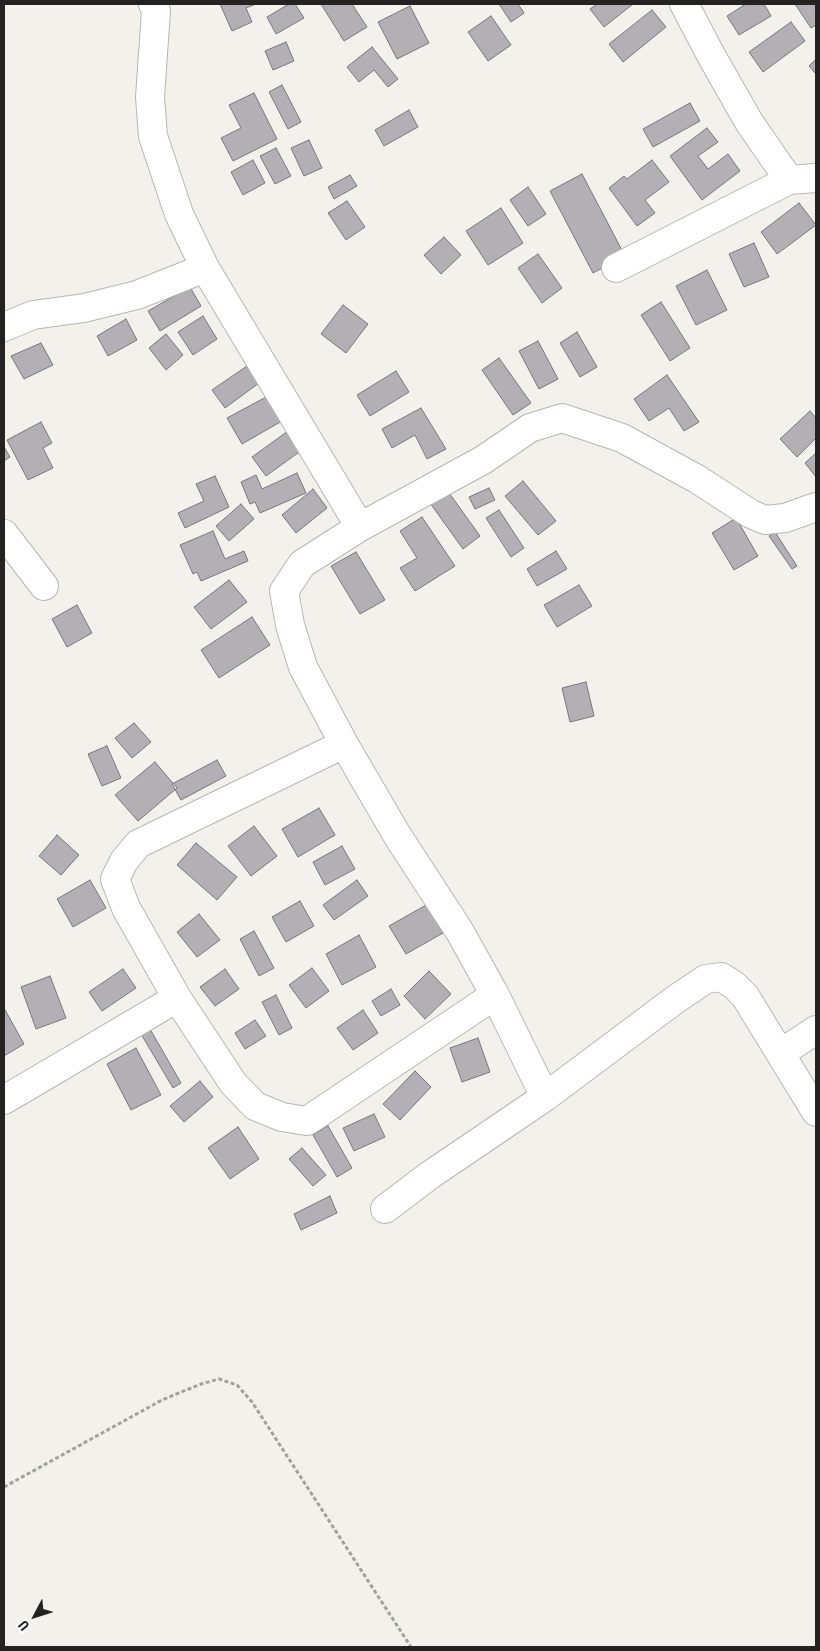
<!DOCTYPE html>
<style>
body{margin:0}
#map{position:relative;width:820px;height:1651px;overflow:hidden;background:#f3f1ec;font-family:"Roboto Condensed",sans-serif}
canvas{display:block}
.frame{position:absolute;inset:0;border:5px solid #242321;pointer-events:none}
.north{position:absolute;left:10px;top:1591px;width:50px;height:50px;-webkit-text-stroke:4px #fff;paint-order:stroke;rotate:230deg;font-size:14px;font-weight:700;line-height:20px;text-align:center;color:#242321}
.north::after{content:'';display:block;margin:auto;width:18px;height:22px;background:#242321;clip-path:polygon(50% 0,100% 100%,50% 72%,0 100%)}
</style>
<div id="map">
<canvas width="820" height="1651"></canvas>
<div class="frame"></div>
<div class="north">U</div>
</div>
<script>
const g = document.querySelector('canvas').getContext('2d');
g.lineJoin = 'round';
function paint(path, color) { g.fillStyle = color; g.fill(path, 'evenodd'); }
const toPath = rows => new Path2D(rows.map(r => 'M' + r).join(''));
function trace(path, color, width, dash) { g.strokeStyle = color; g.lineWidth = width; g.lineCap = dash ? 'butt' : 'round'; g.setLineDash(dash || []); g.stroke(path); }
const building = toPath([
 [220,4,256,4,246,8,252,22,232,31,220,4],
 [289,4,295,4,304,18,276,34,267,17,289,4],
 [321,4,352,4,367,27,344,41,321,4],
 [499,4,518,4,524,13,511,22,499,4],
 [597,4,633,4,604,27,590,9,597,4],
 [746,4,764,4,771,16,739,35,727,16,746,4],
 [795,4,816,4,816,25,811,28,795,4],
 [410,6,429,43,397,59,378,22,410,6],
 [652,10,666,27,623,62,609,44,652,10],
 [491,16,511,45,488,61,468,32,491,16],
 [791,22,805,41,763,72,749,52,791,22],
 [286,42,294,61,273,70,265,51,286,42],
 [372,47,398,79,388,87,374,70,359,82,347,67,372,47],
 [816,59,816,74,809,66,816,59],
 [282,85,301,122,288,129,269,92,282,85],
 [254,93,277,139,233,161,221,138,241,128,229,105,254,93],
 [690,103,700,121,653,147,643,129,690,103],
 [409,110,418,127,384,146,375,130,409,110],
 [707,128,718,142,698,156,708,169,728,154,740,171,702,200,670,156,707,128],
 [309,140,322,168,304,176,291,148,309,140],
 [276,148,291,176,275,184,260,156,276,148],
 [253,160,265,183,243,195,231,172,253,160],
 [652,160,669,182,645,200,655,213,637,226,609,188,624,176,627,179,652,160],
 [582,174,625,256,593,273,550,191,582,174],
 [350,175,357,186,334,199,328,187,350,175],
 [528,187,546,214,528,226,510,200,528,187],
 [347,201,365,227,346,240,328,213,347,201],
 [799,203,816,225,777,254,761,232,799,203],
 [501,208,523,243,488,265,466,231,501,208],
 [444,237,461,255,441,274,424,255,444,237],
 [754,243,769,277,744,287,729,254,754,243],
 [538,254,562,288,542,303,518,268,538,254],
 [707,270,727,310,696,325,676,286,707,270],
 [190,287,201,306,160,331,148,311,190,287],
 [661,302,690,348,670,361,641,315,661,302],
 [343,305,368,324,346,353,321,334,343,305],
 [203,316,217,339,193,355,178,332,203,316],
 [126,319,137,340,108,356,97,336,126,319],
 [577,332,597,367,580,377,560,343,577,332],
 [166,334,183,355,166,370,149,348,166,334],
 [538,341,558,379,539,389,519,351,538,341],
 [41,343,53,365,24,379,11,356,41,343],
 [499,358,531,403,513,415,482,370,499,358],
 [247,366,259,383,225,408,212,390,247,366],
 [396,371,409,392,370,416,357,395,396,371],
 [667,375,699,422,684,431,669,408,649,421,634,399,667,375],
 [268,396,282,421,242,444,227,418,268,396],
 [421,408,446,449,427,459,415,435,392,448,382,429,421,408],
 [810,411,816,418,816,438,797,457,780,439,810,411],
 [41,422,52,443,43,448,53,468,28,480,7,440,41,422],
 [288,431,302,450,266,476,252,457,288,431],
 [4,447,10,457,4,461,4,447],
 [816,453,816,477,805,463,816,453],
 [297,473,306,493,260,513,255,502,250,504,241,482,256,475,262,489,297,473],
 [215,476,229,507,185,528,178,513,204,501,196,484,215,476],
 [523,481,556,521,538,535,505,496,523,481],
 [489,488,495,500,475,509,469,497,489,488],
 [313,489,327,508,296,533,282,515,313,489],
 [447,490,480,536,463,549,430,503,447,490],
 [241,504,254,519,229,541,216,526,241,504],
 [499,510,524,548,511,557,486,518,499,510],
 [422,517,455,566,415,591,400,568,417,558,400,531,422,517],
 [736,518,758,556,734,570,712,533,736,518],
 [213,531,225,559,244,551,248,561,201,581,197,572,193,574,180,545,213,531],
 [775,532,797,566,792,569,769,536,775,532],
 [556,551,567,569,537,586,527,569,556,551],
 [356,552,385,600,360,614,331,566,356,552],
 [229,580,247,602,211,629,194,607,229,580],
 [579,585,592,606,557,627,544,605,579,585],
 [77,605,92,633,67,647,52,619,77,605],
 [252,617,270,645,219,678,201,650,252,617],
 [586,682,594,716,570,722,562,688,586,682],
 [134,723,151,742,132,758,115,738,134,723],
 [107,746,121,778,102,786,88,754,107,746],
 [217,760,226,776,181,800,172,784,217,760],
 [155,762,177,788,138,821,115,795,155,762],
 [319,808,335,835,298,857,282,829,319,808],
 [254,826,277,856,251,876,228,846,254,826],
 [57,835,79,855,61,875,39,856,57,835],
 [196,843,237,877,217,900,177,865,196,843],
 [342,846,355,869,325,885,313,862,342,846],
 [90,880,106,908,73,927,57,899,90,880],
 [357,880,368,896,334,920,323,905,357,880],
 [300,901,314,926,286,942,272,917,300,901],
 [426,905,443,933,406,954,389,926,426,905],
 [199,914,220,940,197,957,177,932,199,914],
 [254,931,274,968,259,976,240,939,254,931],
 [359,935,376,967,342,985,326,954,359,935],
 [312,968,329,991,306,1008,289,985,312,968],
 [123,969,136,988,102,1011,89,992,123,969],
 [225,969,239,989,215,1006,200,987,225,969],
 [429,971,451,994,425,1019,404,996,429,971],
 [50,976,66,1018,36,1029,21,987,50,976],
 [391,989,400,1005,381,1016,372,1001,391,989],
 [276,995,292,1028,279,1035,262,1002,276,995],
 [4,1008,24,1044,4,1056,4,1008],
 [363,1010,378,1033,353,1050,337,1028,363,1010],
 [255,1020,266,1036,245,1049,235,1033,255,1020],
 [150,1029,181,1083,173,1088,141,1034,150,1029],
 [478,1038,490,1072,462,1082,450,1048,478,1038],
 [136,1048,161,1095,131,1110,107,1064,136,1048],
 [415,1071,431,1087,400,1120,383,1104,415,1071],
 [200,1081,213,1097,184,1122,170,1106,200,1081],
 [374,1114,385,1137,354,1151,343,1128,374,1114],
 [328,1126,352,1168,337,1177,313,1135,328,1126],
 [238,1127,259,1159,230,1179,208,1148,238,1127],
 [302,1148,326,1175,313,1186,289,1159,302,1148],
 [330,1196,337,1213,301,1230,294,1214,330,1196]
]);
paint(building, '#b2b0b5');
trace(building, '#78767a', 1);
const minor = toPath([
 [153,4,156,11,150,97,153,136,179,214,205,268,360,527],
 [684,4,712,57,749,122,789,180,816,178],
 [616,268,789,180],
 [4,327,33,315,84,308,137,295,205,268],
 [4,534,44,586],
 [344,744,138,844,124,861,115,879,126,908,177,998,233,1083,255,1106,282,1117,307,1121,495,995],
 [781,1053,816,1030],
 [545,1097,495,995,460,932,397,835,344,744,303,667,290,625,284,591,302,564,360,527,483,460,530,428,562,418,622,438,697,479,751,514,765,520,785,518,816,507],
 [4,1100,177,998],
 [385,1209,430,1175,545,1097,676,999,706,979,721,977,734,985,745,996,816,1112]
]);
trace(minor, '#b8b6b1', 30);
trace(toPath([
 [4,1487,162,1400,201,1384,219,1379,237,1385,252,1402,411,1647]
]), '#a3a19e', 3, [4, 2.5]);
trace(minor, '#fff', 28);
</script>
